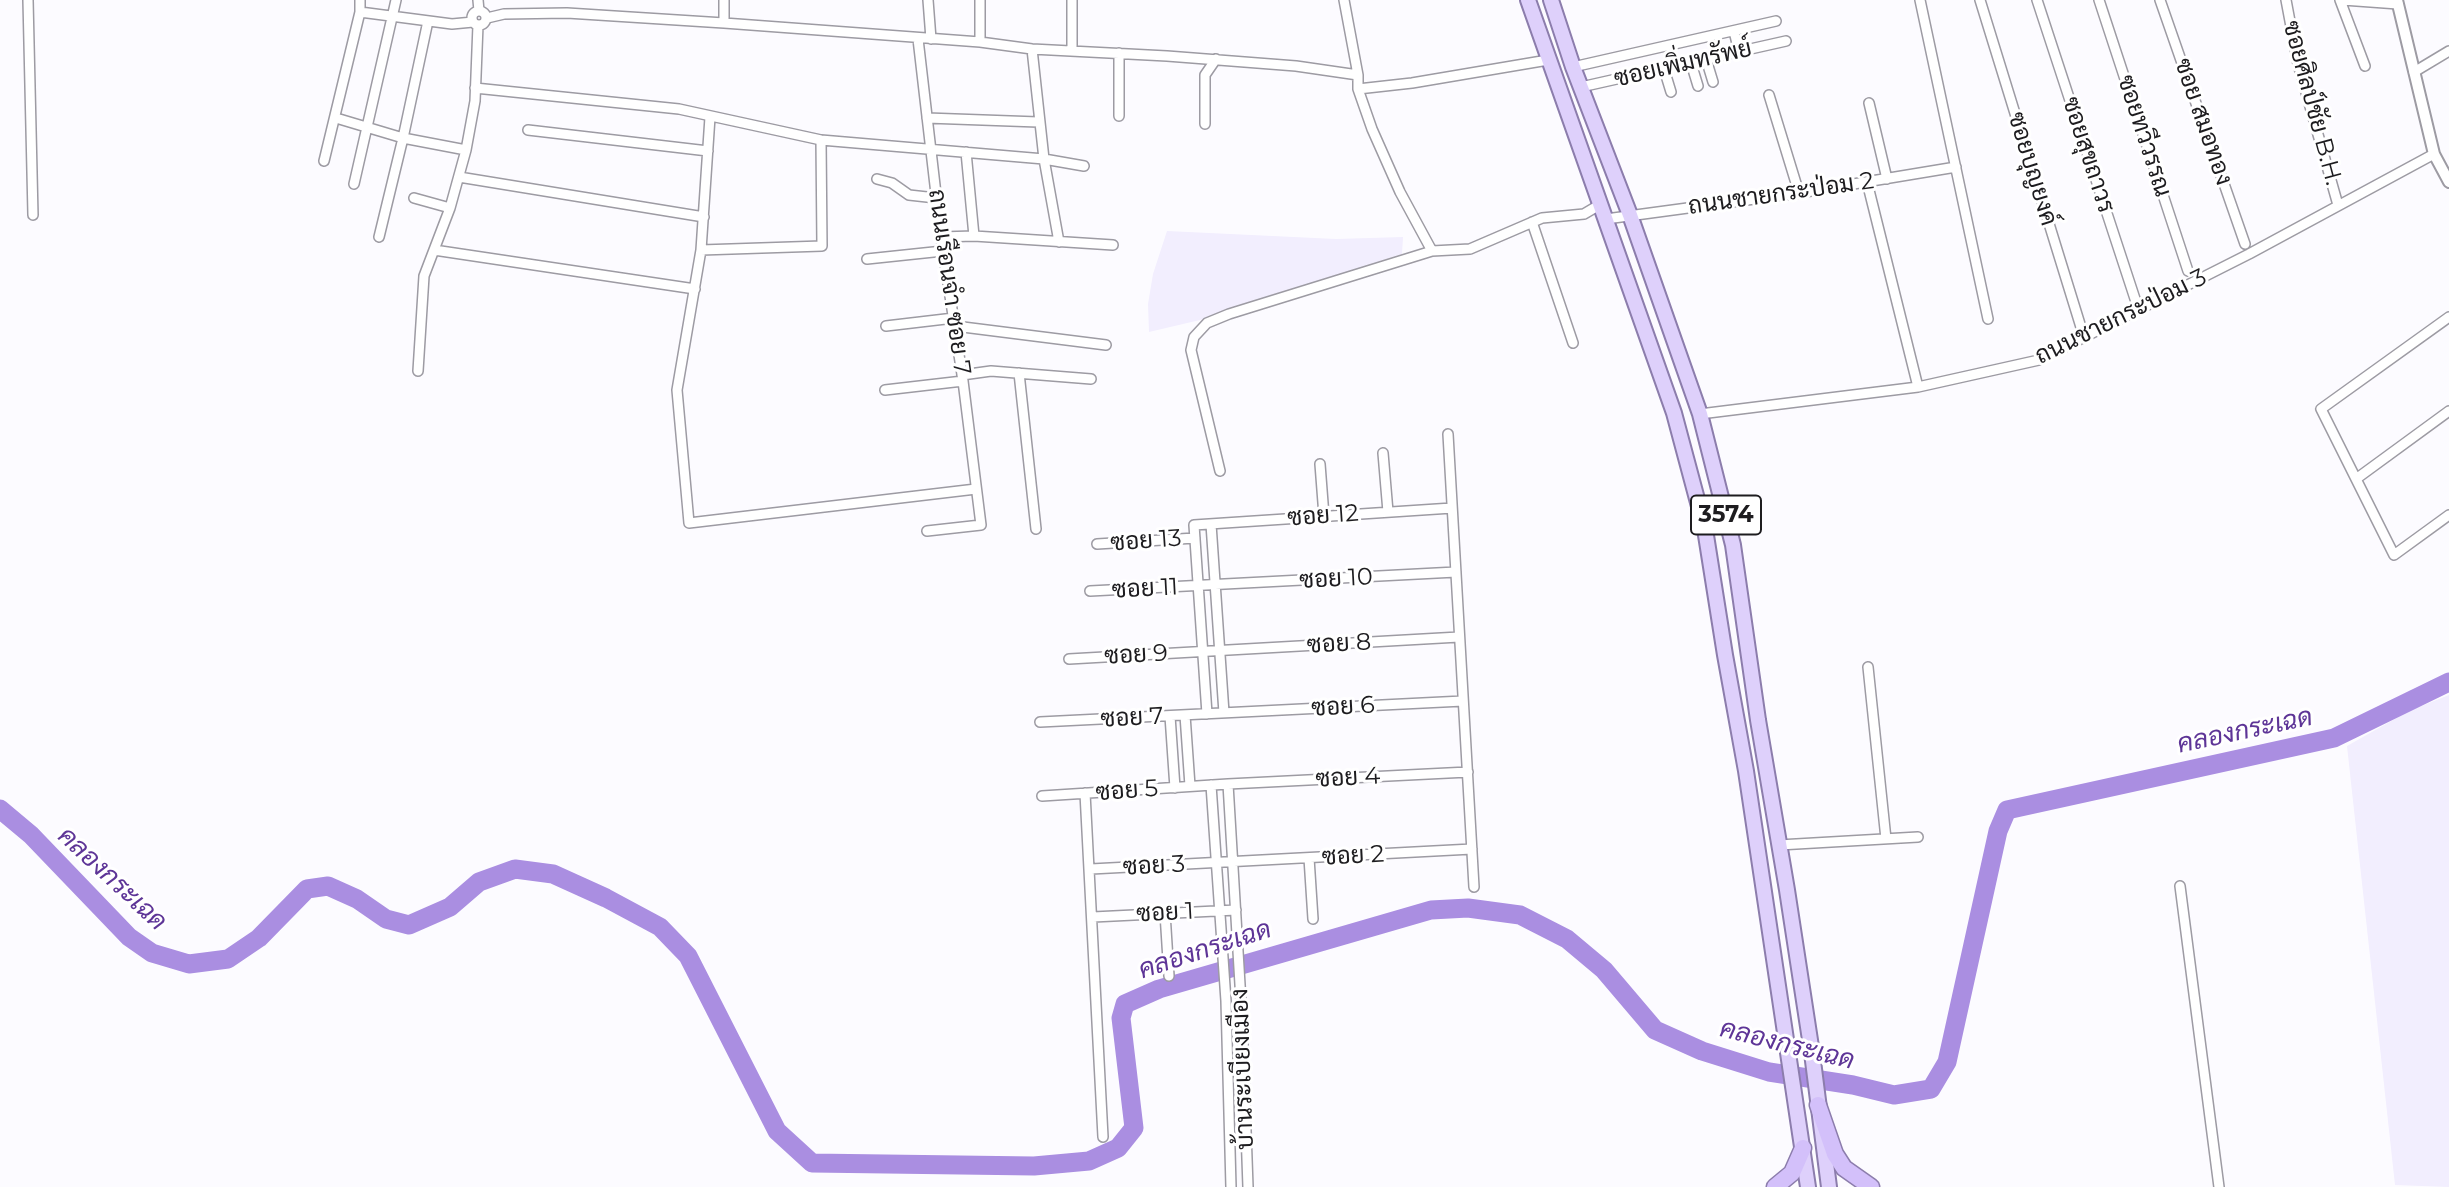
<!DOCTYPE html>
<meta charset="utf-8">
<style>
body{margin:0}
canvas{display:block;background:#fcfbff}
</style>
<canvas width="2449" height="1187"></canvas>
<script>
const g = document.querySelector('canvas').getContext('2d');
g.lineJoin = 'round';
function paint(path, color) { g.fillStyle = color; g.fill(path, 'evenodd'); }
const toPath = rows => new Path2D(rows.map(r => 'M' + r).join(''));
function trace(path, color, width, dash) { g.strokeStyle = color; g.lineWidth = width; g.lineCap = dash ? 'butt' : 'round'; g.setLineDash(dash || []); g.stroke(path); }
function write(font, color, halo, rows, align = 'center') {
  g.font = font + ' Montserrat,Sarabun,sans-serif'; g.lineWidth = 6; g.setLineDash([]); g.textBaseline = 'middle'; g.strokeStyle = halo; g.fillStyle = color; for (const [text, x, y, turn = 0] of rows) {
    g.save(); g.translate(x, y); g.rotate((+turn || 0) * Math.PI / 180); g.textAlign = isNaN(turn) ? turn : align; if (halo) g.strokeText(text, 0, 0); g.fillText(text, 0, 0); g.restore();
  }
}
paint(toPath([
 [1167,231,1336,239,1403,237,1402,254,1200,320,1149,332,1148,304,1153,274],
 [2449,695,2449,1187,2395,1185,2347,746,2409,711]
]), '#f2eefe');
trace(toPath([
 [0,809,31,835,129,937,152,953,189,964,228,959,259,938,307,889,328,886,357,899,386,919,409,925,450,907,479,882,515,869,553,874,606,898,660,927,688,956,777,1131,812,1163,1034,1166,1089,1161,1118,1148,1134,1128,1121,1018,1125,1004,1159,989,1431,910,1468,908,1520,915,1567,939,1604,970,1655,1030,1702,1051,1769,1072,1853,1085,1894,1095,1931,1089,1947,1062,1998,831,2007,810,2334,738,2449,682]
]), '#aa8ee1', 19);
const minor = toPath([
 [28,0,33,215],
 [478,0,479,11],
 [928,0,931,39],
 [1072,0,1072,51],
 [1344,0,1358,75,1358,89,1372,129,1400,192,1432,251,1470,249,1542,218,1584,214,1601,204],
 [1920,0,1988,319],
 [1980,0,2084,337],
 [2037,0,2139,311],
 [2099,0,2188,271],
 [2160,0,2245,244],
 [2286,0,2298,64,2338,205],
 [2340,0,2365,66],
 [2343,0,2398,4],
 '472 18a7 7 0 1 1 14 0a7 7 0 1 1-14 0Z',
 [360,12,452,24,473,22],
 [487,18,504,14,567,13,724,23,980,42,1032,49,1167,56,1296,66,1358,75],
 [724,23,724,0],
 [1734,31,1739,52],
 [918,39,941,237,963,381,981,525,927,531],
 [980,42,980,0],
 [1032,49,1044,159,1059,242],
 [1119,53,1119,116],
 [1706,59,1713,82],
 [1691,63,1698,86],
 [1573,67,1776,21],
 [1664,69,1671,92],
 [2414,72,2449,51],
 [1581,87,1786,41],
 [475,88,679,109,821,140,1044,159,1084,166],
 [1358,89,1412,83,1548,60],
 [1769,95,1799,193],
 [1869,103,1887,179],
 [710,117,701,250,677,390,689,523,976,489],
 [336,118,403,138,466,150],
 [927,118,1038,122],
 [1205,124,1205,75,1216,59],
 [528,130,708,151],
 [966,152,974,236],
 [324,161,360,12,360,0],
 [459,177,704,217],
 [877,179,892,183,909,195,936,198],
 [1867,182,1918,387],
 [354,184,396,0],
 [414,198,450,208],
 [1606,219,1799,193,1956,167],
 [1532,222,1573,343],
 [379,237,403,138,428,21],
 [941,237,974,236,1113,245],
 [434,250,695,289],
 [701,250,822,246,821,140],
 [867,259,943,251],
 [2449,317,2321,409,2394,555,2449,515],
 [886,326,954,318],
 [955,326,1106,345],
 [418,371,424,276,450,208,466,150,475,101,478,25],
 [1019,373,1036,529],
 [962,375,991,371,1091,379],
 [885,390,963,381],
 [1700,414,1918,387,2039,360,2249,254,2434,154],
 [1448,434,1474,887],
 [1383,453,1388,512],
 [1320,464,1324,516],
 [1220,471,1191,350,1194,337,1207,323,1229,314,1432,251],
 [2356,479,2449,411],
 [1211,524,1224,713],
 [1097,544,1195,538],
 [1090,591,1456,572],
 [1069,659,1459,637],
 [1868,667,1886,839],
 [1207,714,1194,525,1452,508],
 [1185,715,1190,786],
 [1170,716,1175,788],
 [1040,722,1463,701],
 [1228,784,1242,1018,1248,1187],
 [1211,785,1226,1001,1231,1187],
 [1085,793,1103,1137],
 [1042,796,1228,784,1468,772],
 [1779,845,1918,837],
 [1309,858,1313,919],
 [1091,869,1472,849],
 [2180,886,2219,1187],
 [1165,913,1169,976],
 [1093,917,1236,910]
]);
const tertiary = toPath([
 [2397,0,2434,154,2449,182]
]);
const primary = toPath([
 [1528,0,1674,413,1705,529,1725,655,1746,771,1808,1187],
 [1551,0,1573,67,1630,215,1700,414,1733,545,1758,720,1787,890,1812,1053,1829,1187]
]);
const trunk = toPath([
 [1818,1105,1835,1154,1844,1168,1871,1187],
 [1775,1187,1792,1173,1803,1148]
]);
trace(minor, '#9d9ba3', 12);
trace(tertiary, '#9d9ba3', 14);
trace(primary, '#8c7dac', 18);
trace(trunk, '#8c7dac', 19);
trace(minor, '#fff', 9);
trace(tertiary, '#fff', 10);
trace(primary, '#ded0fb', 14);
trace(trunk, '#d3c0fa', 16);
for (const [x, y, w] of [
 [1726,515,70]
]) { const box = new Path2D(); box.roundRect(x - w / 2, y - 19.5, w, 39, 5); g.fillStyle = '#fff'; g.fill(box); trace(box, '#1d1c1f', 2); }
write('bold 23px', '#1d1c1f', null, [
 ["3574",1726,515]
]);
write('24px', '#1d1c1f', '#fff', [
 ["ซอยเพิ่มทรัพย์",1683,64,-13],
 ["ซอยศิลป์ชัย B.H.",2312,103,75],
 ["ซอย สมอทอง",2203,122,71],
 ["ซอยทวีวรรณ",2144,136,72],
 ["ซอยสุขถาวร",2088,155,72],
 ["ซอยบุญยงค์",2032,169,73],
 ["ถนนชายกระป่อม 2",1781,194,-8],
 ["ถนนเรือนจำ ซอย 7",949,282,82],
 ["ถนนชายกระป่อม 3",2121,317,-26],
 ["ซอย 12",1323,516,-4],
 ["ซอย 13",1146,541,-4],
 ["ซอย 10",1336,579,-3],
 ["ซอย 11",1145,589,-3],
 ["ซอย 8",1339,644,-3],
 ["ซอย 9",1136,655,-3],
 ["ซอย 6",1343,707,-3],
 ["ซอย 7",1132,718,-3],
 ["ซอย 4",1348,778,-3],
 ["ซอย 5",1127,791,-4],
 ["ซอย 2",1353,856,-3],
 ["ซอย 3",1154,866,-3],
 ["ซอย 1",1165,913,-3],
 ["บ้านระเบียงเมือง",1243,1069,-92]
]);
write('italic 26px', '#5e3597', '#fff', [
 ["คลองกระเฉด",2245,731,-12],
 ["คลองกระเฉด",112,879,43],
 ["คลองกระเฉด",1205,950,-18],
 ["คลองกระเฉด",1787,1045,14]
]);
</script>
